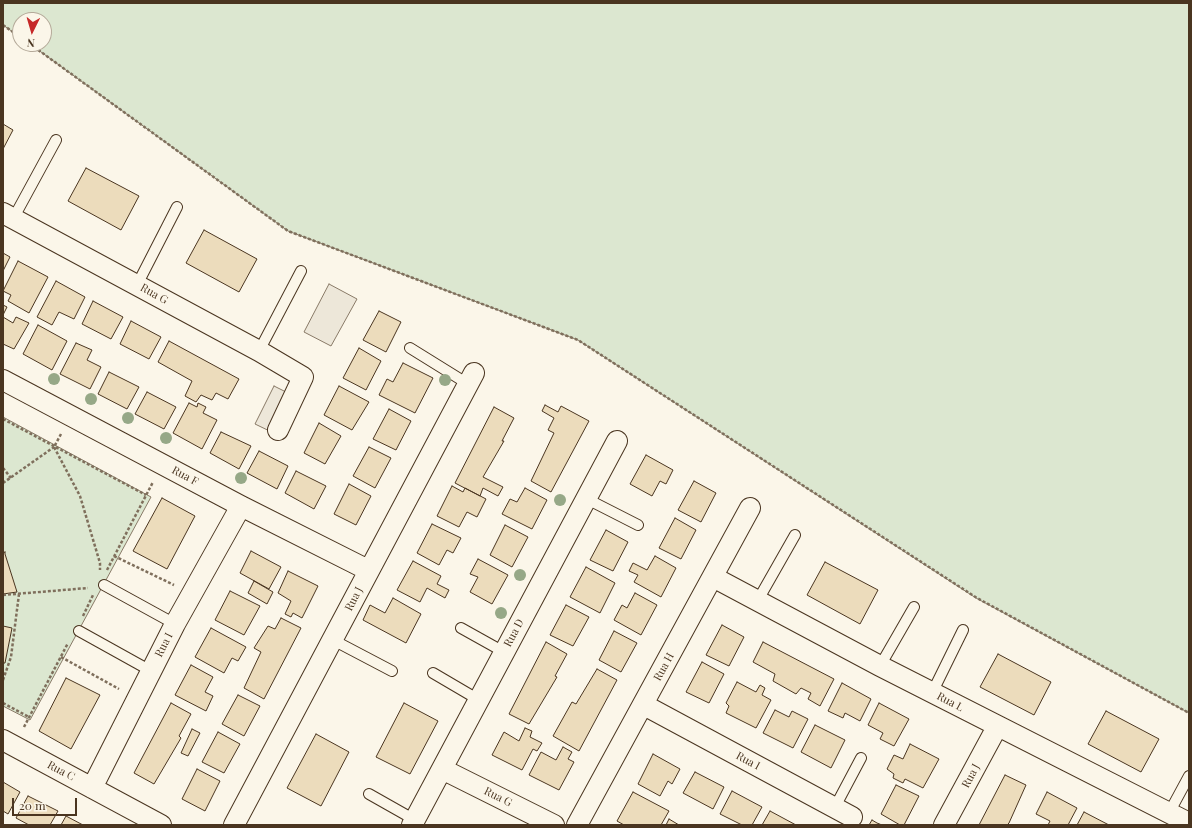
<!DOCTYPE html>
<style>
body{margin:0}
#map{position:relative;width:1192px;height:828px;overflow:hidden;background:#fbf6e9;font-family:"Playfair Display",serif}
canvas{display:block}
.frame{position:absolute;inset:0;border:4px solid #4a3520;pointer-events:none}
.north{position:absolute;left:12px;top:12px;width:40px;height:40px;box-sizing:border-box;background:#fbf6e9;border:1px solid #b4a999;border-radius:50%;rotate:185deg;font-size:11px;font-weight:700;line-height:16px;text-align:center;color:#4a3520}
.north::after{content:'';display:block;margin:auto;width:14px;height:18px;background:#c62828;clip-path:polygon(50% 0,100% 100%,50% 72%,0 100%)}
.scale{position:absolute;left:12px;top:798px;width:65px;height:18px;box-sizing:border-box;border:2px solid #4a3520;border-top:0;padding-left:5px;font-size:12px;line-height:14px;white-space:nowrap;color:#4a3520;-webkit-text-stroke:3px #fbf6e9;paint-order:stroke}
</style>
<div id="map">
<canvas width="1192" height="828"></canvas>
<div class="frame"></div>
<div class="north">N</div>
<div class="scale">20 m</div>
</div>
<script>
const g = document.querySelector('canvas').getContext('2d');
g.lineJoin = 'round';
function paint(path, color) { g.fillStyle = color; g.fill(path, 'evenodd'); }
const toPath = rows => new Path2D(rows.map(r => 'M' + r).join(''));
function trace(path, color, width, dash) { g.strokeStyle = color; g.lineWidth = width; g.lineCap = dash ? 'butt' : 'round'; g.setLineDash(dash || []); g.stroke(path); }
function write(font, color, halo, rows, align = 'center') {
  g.font = font + ' "Playfair Display",serif'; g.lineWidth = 3; g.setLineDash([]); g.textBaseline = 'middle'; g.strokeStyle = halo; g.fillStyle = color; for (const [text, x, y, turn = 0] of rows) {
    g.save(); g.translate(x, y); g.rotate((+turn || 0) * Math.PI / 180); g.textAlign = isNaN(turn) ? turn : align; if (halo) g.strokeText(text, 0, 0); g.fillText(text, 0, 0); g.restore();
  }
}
const green = toPath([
 [3,3,1189,3,1189,713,976,598,578,340,288,231,30,44,44,44,44,20,20,20,20,37,3,25,3,3],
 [3,417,151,497,30,720,3,706,3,417]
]);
paint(green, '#dce7d0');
trace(green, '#887966', 1);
const parking = toPath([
 [329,284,357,299,331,346,304,332,329,284],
 [274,386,302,400,282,437,255,424,274,386]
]);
paint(parking, '#ede7d9');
trace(parking, '#887966', 1);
const building = toPath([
 [3,124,13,130,3,149,3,124],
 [86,168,139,196,121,230,68,201,86,168],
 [204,230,257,259,239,292,186,263,204,230],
 [3,253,10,257,3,271,3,253],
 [18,261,48,277,29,313,8,301,11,295,3,291,18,261],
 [56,281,85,297,74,319,59,312,52,325,37,317,56,281],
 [93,301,123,317,111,339,82,324,93,301],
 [3,305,7,307,3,315,3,305],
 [379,311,401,322,386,352,363,340,379,311],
 [3,315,3,317,13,323,16,317,29,323,14,349,3,344,3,315],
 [131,321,161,337,149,359,120,344,131,321],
 [38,325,67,341,52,370,23,354,38,325],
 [169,341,239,379,228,399,216,393,212,400,201,395,196,402,185,396,192,381,158,362,169,341],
 [76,343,92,350,87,360,101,367,90,389,60,374,76,343],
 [359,348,381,361,366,390,343,378,359,348],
 [403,363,433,378,415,413,379,395,387,379,393,382,403,363],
 [109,372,139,387,127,409,98,394,109,372],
 [339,386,369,402,352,430,324,415,339,386],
 [147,392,176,407,164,429,135,414,147,392],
 [189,403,197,407,198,403,206,407,203,413,217,420,202,449,173,433,189,403],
 [545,405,558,412,561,406,589,421,551,492,531,481,554,433,548,430,554,418,542,411,545,405],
 [494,407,514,418,502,441,504,441,483,477,503,487,498,496,483,488,480,496,455,483,494,407],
 [389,409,411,421,396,450,373,439,389,409],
 [319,423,341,436,325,464,304,453,319,423],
 [221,432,251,446,239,469,210,453,221,432],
 [369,447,391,458,375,488,353,476,369,447],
 [259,451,288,466,277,489,247,473,259,451],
 [646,455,673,470,666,484,660,481,652,496,630,484,646,455],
 [296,471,326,486,314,509,285,493,296,471],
 [694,481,716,493,701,522,678,510,694,481],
 [349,484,371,496,356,525,334,514,349,484],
 [452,486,463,492,465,488,486,499,477,517,467,512,459,527,437,516,452,486],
 [525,488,547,500,532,529,502,514,510,499,517,502,525,488],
 [162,498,195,516,167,569,133,551,162,498],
 [675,518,696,530,681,559,659,548,675,518],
 [432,524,461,538,453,553,447,550,439,565,417,553,432,524],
 [505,525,528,537,512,567,490,555,505,525],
 [606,530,628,542,613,571,590,560,606,530],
 [251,551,281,567,269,589,240,573,251,551],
 [5,552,5,554,17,592,3,594,3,553,5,552],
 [655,556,676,568,661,597,634,582,638,575,629,571,633,563,647,570,655,556],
 [478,559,508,575,492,604,470,592,478,577,470,574,478,559],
 [413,561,441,576,437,584,449,590,445,598,427,588,420,602,397,590,413,561],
 [825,562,878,590,860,624,807,595,825,562],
 [586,567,615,583,600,613,570,597,586,567],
 [288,571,318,586,302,618,293,613,291,617,285,614,291,601,278,593,288,571],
 [254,581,273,592,267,604,248,593,254,581],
 [230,591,260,606,244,635,215,620,230,591],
 [635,593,657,605,641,635,614,620,622,605,627,608,635,593],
 [393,598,421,614,406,643,363,620,370,605,385,613,393,598],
 [566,605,589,617,573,646,550,635,566,605],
 [281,618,301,628,264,699,244,688,261,652,254,648,268,626,275,629,281,618],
 [722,625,744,637,729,666,706,655,722,625],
 [3,626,12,628,5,663,3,663,3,626],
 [211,628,246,647,238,661,232,658,224,673,195,657,211,628],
 [614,631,637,643,621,672,599,660,614,631],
 [546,642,567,654,555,676,557,677,529,724,509,714,546,642],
 [763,642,834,679,820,706,808,699,811,693,801,688,796,694,773,681,775,674,753,662,763,642],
 [998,654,1051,682,1034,715,980,687,998,654],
 [702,662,724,674,709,703,686,692,702,662],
 [191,665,213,677,205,692,213,696,206,711,175,695,191,665],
 [597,669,617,680,579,751,553,736,572,702,576,704,597,669],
 [66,678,100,695,71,749,39,731,66,678],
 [737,682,756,692,760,685,765,688,762,695,771,700,756,728,726,713,729,706,726,703,737,682],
 [842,683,871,699,860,721,845,713,843,718,828,711,842,683],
 [238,695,260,706,244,736,222,724,238,695],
 [171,703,191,714,179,736,181,738,154,784,134,773,171,703],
 [404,703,438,721,410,774,376,757,404,703],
 [879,703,909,719,894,746,880,739,883,733,868,725,879,703],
 [775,710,789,717,792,711,808,719,793,748,763,733,775,710],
 [1106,711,1159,739,1141,772,1088,744,1106,711],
 [815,725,845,740,831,768,801,752,815,725],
 [525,728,532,731,530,737,542,743,537,751,533,749,522,770,492,755,504,732,519,741,525,728],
 [192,729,200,733,188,756,181,753,192,729],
 [218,732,240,744,224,773,202,762,218,732],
 [316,734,349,752,321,806,287,788,316,734],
 [910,744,939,759,923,788,905,779,903,783,893,778,894,774,887,769,894,755,903,759,910,744],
 [563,747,572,752,568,759,574,762,559,790,529,775,541,752,556,760,563,747],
 [653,754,680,769,672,784,668,781,660,796,638,784,653,754],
 [197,769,220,781,205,811,182,799,197,769],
 [695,772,724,787,713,809,683,793,695,772],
 [1005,775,1026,785,1009,823,1007,825,979,825,1005,775],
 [3,782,20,792,8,814,3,811,3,782],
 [896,785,919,796,904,825,900,825,881,814,896,785],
 [732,791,762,807,752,825,742,825,720,814,732,791],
 [633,792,669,811,661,825,624,825,617,821,633,792],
 [1047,792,1077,808,1068,825,1048,825,1050,821,1036,814,1047,792],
 [28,796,58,811,50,825,29,825,16,818,28,796],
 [770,811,796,825,762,825,770,811],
 [1084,812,1109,825,1077,825,1084,812],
 [66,816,83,825,61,825,66,816],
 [669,819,679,825,666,825,669,819],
 [872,820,877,823,882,825,869,825,872,820]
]);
paint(building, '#ecdcbc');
trace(building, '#4a3520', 1);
const lane = toPath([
 [13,219,56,140],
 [137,285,177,207],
 [410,348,468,384],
 [259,351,301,271],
 [585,498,638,525],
 [104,585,175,624],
 [758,600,795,535],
 [461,628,504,652],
 [79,631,151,671],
 [333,640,392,671],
 [880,666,914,607],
 [433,673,479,700],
 [932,693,963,630],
 [369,794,415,820],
 [835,807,861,758],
 [1169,813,1189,776]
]);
const street = toPath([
 [3,213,259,351,303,377,278,430],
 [3,380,241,506,368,570],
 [713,577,880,666,1189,823],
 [644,705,852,817],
 [3,740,161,825],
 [442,769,554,825],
 [92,788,175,624,241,506],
 [234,825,474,373],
 [412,825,617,441],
 [577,825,750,508],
 [944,825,997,727]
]);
trace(lane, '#4a3520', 12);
trace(street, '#4a3520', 22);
trace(toPath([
 [3,25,20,37],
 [30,44,288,231,578,340,977,598,1189,713],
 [3,419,146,495],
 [61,434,54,447,80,496,100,563,100,570],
 [3,468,11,478],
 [3,483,54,447],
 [114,556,174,585],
 [107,570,153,482],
 [3,595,88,588],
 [83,616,93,595],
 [61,657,119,689],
 [3,680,11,657,19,594],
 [3,703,29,717],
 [24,727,68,643]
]), '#7f6f5c', 2.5, [3, 2]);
trace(lane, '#fbf6e9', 10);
trace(street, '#fbf6e9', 20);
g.fillStyle = '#96a887';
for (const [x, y] of [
 [54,379],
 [445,380],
 [91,399],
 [128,418],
 [166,438],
 [241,478],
 [560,500],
 [520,575],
 [501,613]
]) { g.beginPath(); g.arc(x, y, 6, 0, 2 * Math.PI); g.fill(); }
write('11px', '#4a3520', '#fbf6e9', [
 ["Rua G",154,294,29],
 ["Rua F",185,476,28],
 ["Rua J",354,599,-63],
 ["Rua D",514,633,-62],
 ["Rua I",164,645,-63],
 ["Rua H",664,667,-61],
 ["Rua L",950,702,28],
 ["Rua I",748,761,28],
 ["Rua C",61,771,28],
 ["Rua J",971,776,-62],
 ["Rua G",498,797,26]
]);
</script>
